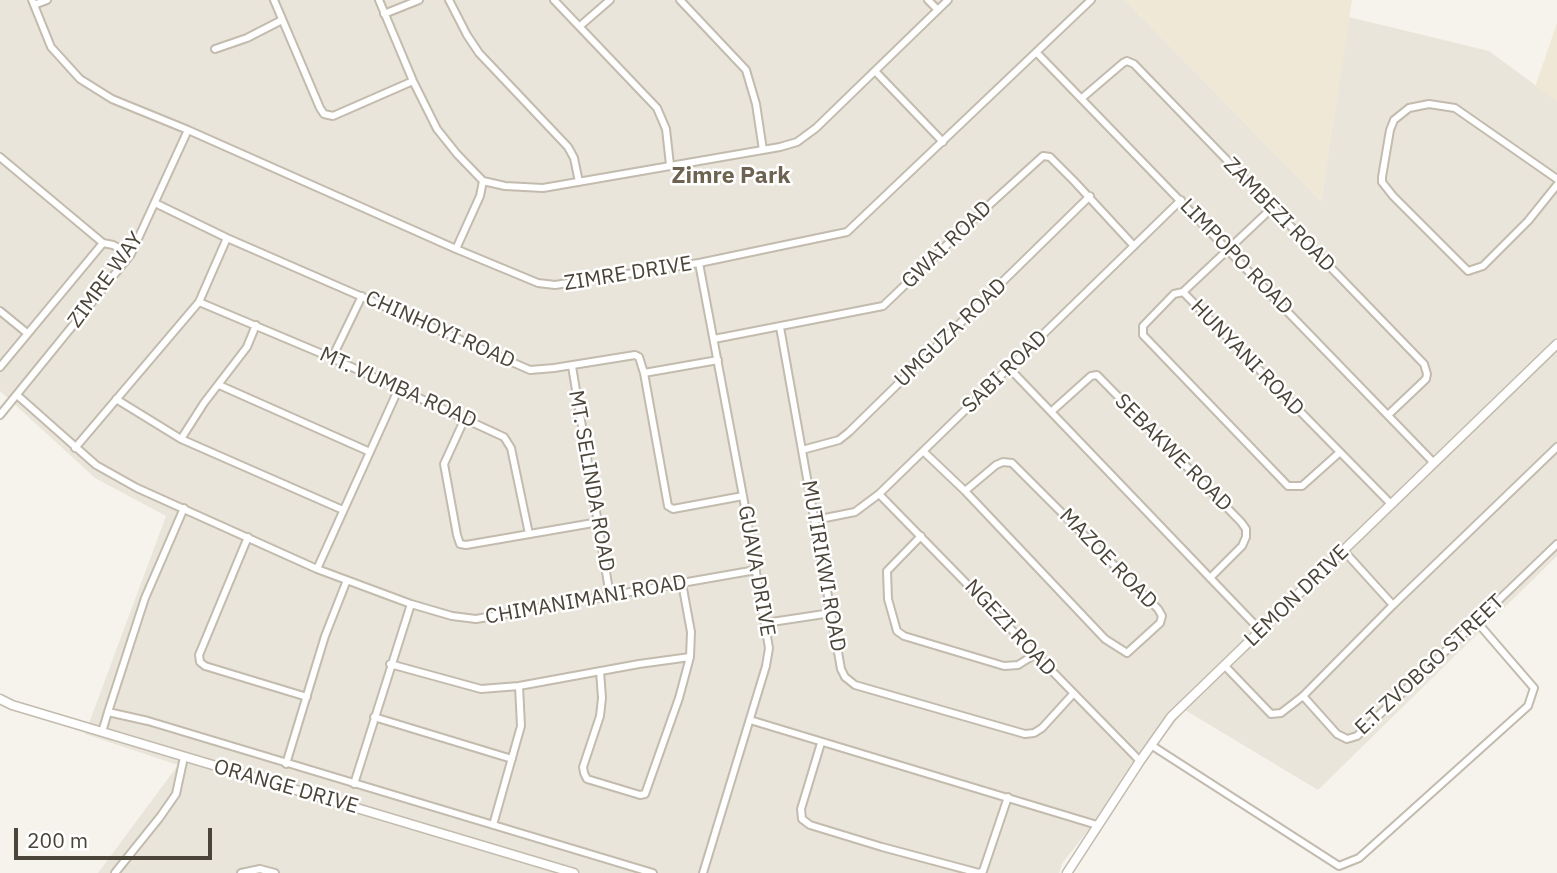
<!DOCTYPE html>
<style>
body{margin:0}
#map{position:relative;width:1557px;height:873px;overflow:hidden;background:#f6f3ec;font-family:"IBM Plex Sans",sans-serif}
canvas{display:block}
.scale{position:absolute;left:14px;top:828px;width:198px;height:32px;box-sizing:border-box;border:4px solid #4b4439;border-top:0;padding-left:9px;font-size:21px;line-height:24px;white-space:nowrap;color:#4b4439;-webkit-text-stroke:5px #fff;paint-order:stroke}
</style>
<div id="map">
<canvas width="1557" height="873"></canvas>
<div class="scale">200 m</div>
</div>
<script>
const g = document.querySelector('canvas').getContext('2d');
g.lineJoin = 'round';
function paint(path, color) { g.fillStyle = color; g.fill(path, 'evenodd'); }
const toPath = rows => new Path2D(rows.map(r => 'M' + r).join(''));
function trace(path, color, width, dash) { g.strokeStyle = color; g.lineWidth = width; g.lineCap = dash ? 'butt' : 'round'; g.setLineDash(dash || []); g.stroke(path); }
function write(font, color, halo, rows, align = 'center') {
  g.font = font + ' "IBM Plex Sans",sans-serif'; g.lineWidth = 5; g.setLineDash([]); g.textBaseline = 'middle'; g.strokeStyle = halo; g.fillStyle = color; for (const [text, x, y, turn = 0] of rows) {
    g.save(); g.translate(x, y); g.rotate((+turn || 0) * Math.PI / 180); g.textAlign = isNaN(turn) ? turn : align; if (halo) g.strokeText(text, 0, 0); g.fillText(text, 0, 0); g.restore();
  }
}
paint(toPath([
 [0,0,1125,0,1321,201,1349,17,1489,51,1557,101,1557,556,1318,790,1185,710,1063,862,1059,873,98,873,178,765,85,734,166,516,95,478,0,391]
]), '#eae5da');
paint(toPath([
 [1125,0,1352,0,1321,201],
 [1557,23,1557,101,1535,87]
]), '#efe8d6');
const minor = toPath([
 [32,0,51,47,80,79,112,99,188,130,456,249,538,283,555,285,699,263,847,232,1091,0],
 [274,0,320,108,324,114,333,116,413,81],
 [379,0,413,81,437,129,457,154,483,181,505,186,543,188,780,147,797,142,816,128,948,0],
 [449,0,467,35,479,53,568,147,574,158,579,182],
 [554,0,657,108,666,129,670,165],
 [680,0,746,70,756,104,763,150],
 [928,0,938,10],
 [34,5,47,0],
 [384,14,419,0],
 [580,26,610,0],
 [215,49,247,38,282,20],
 [1037,53,1434,463],
 [875,71,943,142],
 [1082,98,1123,63,1127,61,1134,64,1424,364,1427,374,1426,379,1388,415],
 [0,157,103,243,113,245,131,254],
 [1557,179,1455,108,1429,104,1409,108,1394,120,1390,130,1382,177,1382,182,1393,196,1468,271,1483,266,1528,221,1557,185],
 [155,203,227,238,530,370,554,368,635,355,639,357,644,373,668,506,673,509,743,496],
 [456,249,480,196,483,181],
 [699,263,743,496,769,648,766,666,703,873],
 [1183,292,1272,208],
 [199,302,332,358,504,437,511,448,529,534],
 [0,311,27,333],
 [780,327,841,669,845,677,855,685,1025,734,1034,733,1042,728,1073,694],
 [714,339,883,306,978,215,1043,156,1050,157,1074,181,1134,246],
 [332,358,362,296],
 [572,366,610,596],
 [0,367,103,243],
 [1009,368,1261,631],
 [644,373,718,360],
 [219,385,370,452],
 [17,395,96,465,137,488,317,569,411,604,452,616,476,619,756,570],
 [116,399,181,439,343,510],
 [1052,411,1091,376,1097,375,1241,522,1246,529,1246,537,1242,546,1210,578],
 [0,415,131,254,188,130],
 [465,418,444,464,457,535,460,544,466,545,599,522],
 [181,439,204,403,247,347,256,325],
 [75,448,199,302,227,238],
 [802,450,839,440,849,432,1090,196],
 [923,451,965,491,1105,639,1127,653,1160,623,1162,616,1158,609,1012,463,1003,462,996,465,965,491],
 [1339,453,1302,486,1288,486,1143,335,1143,326,1174,294,1183,292,1391,504],
 [879,494,1140,761],
 [815,520,855,512,879,494,1181,200],
 [921,536,887,571,888,599,897,631,904,636,1004,666,1018,665,1034,655],
 [248,537,199,655,200,662,205,666,307,697],
 [1344,551,1393,605],
 [317,569,398,390],
 [765,623,831,613],
 [390,664,481,689,519,686,639,664,690,657],
 [1225,666,1271,714,1281,713,1303,696,1393,605,1557,447],
 [600,671,602,698,600,716,583,767,584,773,587,779,640,795,645,794,679,698,690,657,691,632,682,583],
 [1303,696,1337,734,1347,739,1357,736,1557,544],
 [108,712,145,598,184,508],
 [374,717,512,759],
 [750,720,1097,825],
 [102,732,108,712,148,721,653,873],
 [821,743,801,809,802,819,810,825,882,847,979,873,983,871,1008,797],
 [1151,745,1339,866,1359,858,1528,706,1534,688,1477,622],
 [286,764,325,636,347,580],
 [354,784,411,604],
 [493,825,521,726,519,686],
 [115,873,160,817,176,794,184,757],
 [241,873,260,869,275,873]
]);
const tertiary = toPath([
 [0,699,12,705,574,873],
 [1067,873,1140,761,1171,717,1557,344]
]);
trace(minor, '#c2bbae', 10);
trace(tertiary, '#c2bbae', 11);
trace(minor, '#fff', 6);
trace(tertiary, '#fff', 8);
write('21px', '#4b4439', '#fff', [
 ["ZAMBEZI ROAD",1279,215,46],
 ["GWAI ROAD",947,245,-44],
 ["LIMPOPO ROAD",1236,257,46],
 ["ZIMRE DRIVE",628,274,-9],
 ["ZIMRE WAY",106,280,-54],
 ["CHINHOYI ROAD",440,330,24],
 ["UMGUZA ROAD",951,333,-44],
 ["HUNYANI ROAD",1247,358,46],
 ["SABI ROAD",1005,372,-44],
 ["MT. VUMBA ROAD",398,388,24],
 ["SEBAKWE ROAD",1173,453,45],
 ["MT. SELINDA ROAD",591,481,80],
 ["MAZOE ROAD",1108,559,46],
 ["MUTIRIKWI ROAD",823,566,80],
 ["GUAVA DRIVE",756,571,80],
 ["LEMON DRIVE",1297,596,-44],
 ["CHIMANIMANI ROAD",586,600,-10],
 ["NGEZI ROAD",1010,628,47],
 ["E.T ZVOBGO STREET",1430,665,-43],
 ["ORANGE DRIVE",286,787,16]
]);
write('bold 23px', '#6e6250', '#fff', [
 ["Zimre Park",731,176]
]);
</script>
